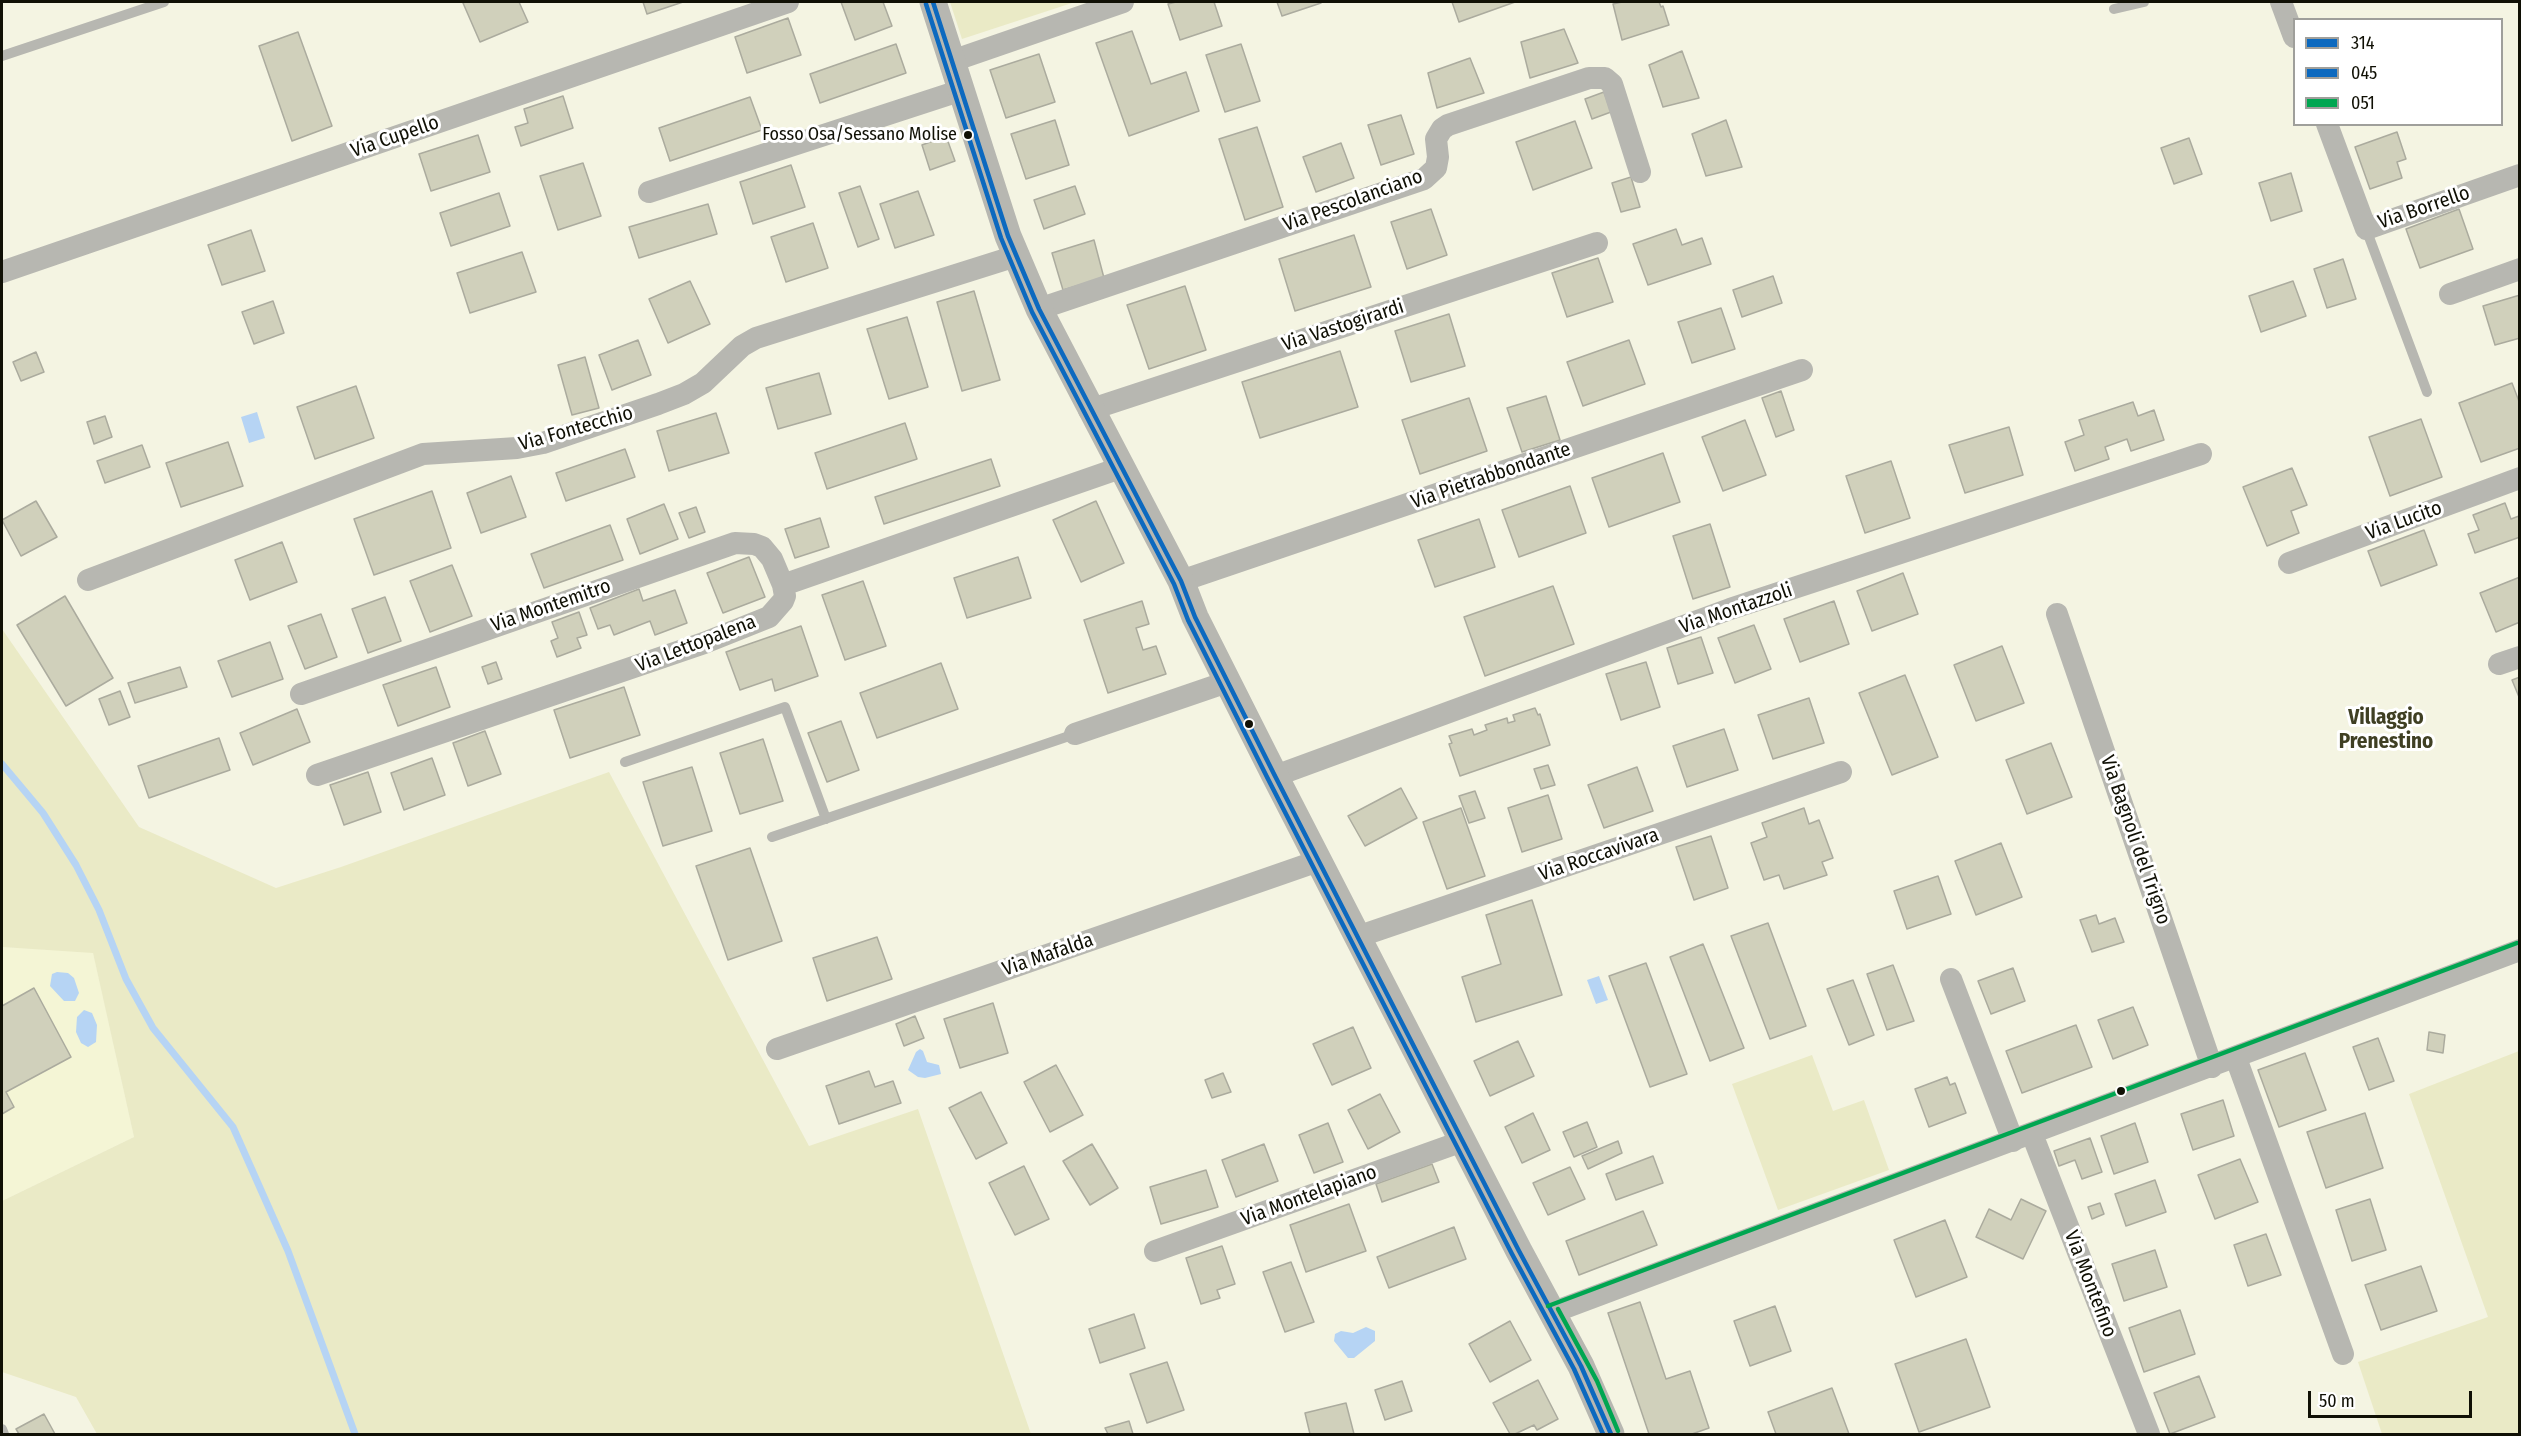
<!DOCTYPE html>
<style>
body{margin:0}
#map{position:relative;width:2521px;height:1436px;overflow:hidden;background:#f4f4e2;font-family:"Fira Sans Condensed",sans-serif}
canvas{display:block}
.frame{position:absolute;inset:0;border:3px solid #101005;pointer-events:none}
.legend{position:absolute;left:2293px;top:18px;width:210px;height:108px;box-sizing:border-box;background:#fff;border:2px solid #9f9f9b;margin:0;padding:8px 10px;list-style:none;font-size:18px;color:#101005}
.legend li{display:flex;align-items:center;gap:12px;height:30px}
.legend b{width:30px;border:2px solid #9f9f9b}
.scale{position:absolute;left:2308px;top:1391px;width:164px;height:27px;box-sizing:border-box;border:3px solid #101005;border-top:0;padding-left:8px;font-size:18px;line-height:21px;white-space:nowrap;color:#101005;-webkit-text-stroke:4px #fff;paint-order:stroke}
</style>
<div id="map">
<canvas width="2521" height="1436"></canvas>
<div class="frame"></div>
<ul class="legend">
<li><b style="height:8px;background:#0c69bf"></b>314</li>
<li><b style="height:8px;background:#0c69bf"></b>045</li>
<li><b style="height:8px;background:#00a651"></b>051</li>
</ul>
<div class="scale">50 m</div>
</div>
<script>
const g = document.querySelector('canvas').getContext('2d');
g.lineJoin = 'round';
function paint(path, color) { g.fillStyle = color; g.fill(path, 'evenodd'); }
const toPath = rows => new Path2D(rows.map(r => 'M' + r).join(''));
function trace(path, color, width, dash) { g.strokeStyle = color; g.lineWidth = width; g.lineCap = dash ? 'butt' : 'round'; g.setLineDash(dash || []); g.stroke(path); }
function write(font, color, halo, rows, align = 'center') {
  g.font = font + ' "Fira Sans Condensed",sans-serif'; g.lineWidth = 6; g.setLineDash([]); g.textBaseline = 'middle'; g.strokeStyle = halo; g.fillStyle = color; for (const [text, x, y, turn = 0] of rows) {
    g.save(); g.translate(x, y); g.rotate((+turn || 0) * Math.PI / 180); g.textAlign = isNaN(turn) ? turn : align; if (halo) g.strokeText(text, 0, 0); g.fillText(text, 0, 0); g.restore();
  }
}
paint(toPath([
 [2,947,93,952,134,1137,2,1201]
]), '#f4f5d5');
paint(toPath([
 [950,2,1075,2,962,39],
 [2,629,139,827,276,888,341,867,609,772,809,1146,918,1109,1031,1434,97,1434,76,1397,2,1372,2,1201,134,1137,93,953,2,947],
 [2519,1051,2519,1434,2382,1434,2358,1362,2488,1317,2409,1094],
 [1812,1055,1833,1111,1864,1100,1889,1170,1778,1210,1732,1084]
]), '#eaeac6');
paint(toPath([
 [257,412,265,438,249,443,241,417],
 [57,972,68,973,74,978,79,993,75,1001,64,1001,50,986,52,974],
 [1599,976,1608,1000,1596,1004,1587,980],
 [84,1010,92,1013,97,1025,96,1042,88,1047,81,1043,76,1032,77,1017],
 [920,1049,923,1051,927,1062,939,1065,941,1074,925,1078,918,1077,908,1070,916,1052],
 [1366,1327,1375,1331,1375,1341,1354,1358,1348,1358,1334,1341,1335,1334,1341,1331,1353,1333]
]), '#b6d4f4');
trace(toPath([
 [2,764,43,813,76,865,99,910,126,979,153,1028,233,1127,288,1251,355,1434]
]), '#b6d4f4', 7);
const building = toPath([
 [465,2,519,2,528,22,480,42,463,3,465,2],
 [643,2,683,2,647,14,643,2],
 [841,2,883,2,892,26,855,40,841,2],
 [1176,2,1214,2,1222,26,1180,40,1168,4,1176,2],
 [1277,2,1321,2,1321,3,1282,16,1277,2],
 [1452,2,1515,2,1459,22,1452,2],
 [1622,2,1659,2,1661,7,1663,6,1669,25,1622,40,1613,4,1622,2],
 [788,18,801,55,747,73,735,37,788,18],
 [1564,29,1578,63,1530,78,1521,42,1564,29],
 [1132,31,1151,84,1186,72,1199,111,1129,136,1096,43,1132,31],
 [298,32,332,126,292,141,259,46,298,32],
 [896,44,906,73,820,103,810,74,896,44],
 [1241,44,1260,101,1225,112,1206,55,1241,44],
 [1682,51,1699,98,1663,107,1649,65,1682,51],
 [1039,54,1055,102,1006,118,990,70,1039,54],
 [1470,58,1484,93,1437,108,1428,73,1470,58],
 [1604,92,1611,112,1592,119,1585,99,1604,92],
 [563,96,573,128,521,146,515,127,528,123,524,109,563,96],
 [750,97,762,130,670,161,659,128,750,97],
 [1401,115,1414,154,1381,165,1368,125,1401,115],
 [1055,120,1069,165,1026,179,1011,134,1055,120],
 [1726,120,1742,167,1706,176,1692,134,1726,120],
 [1575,121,1592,168,1533,190,1516,142,1575,121],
 [1257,127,1283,207,1245,220,1219,139,1257,127],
 [2397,132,2406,159,2397,162,2402,178,2370,189,2355,147,2397,132],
 [478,135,490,172,431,191,419,154,478,135],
 [946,136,955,161,930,170,922,145,946,136],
 [2189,138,2202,174,2174,184,2161,148,2189,138],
 [1341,143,1354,178,1316,192,1303,157,1341,143],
 [583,163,601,216,558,230,540,176,583,163],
 [791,165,805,207,753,224,740,182,791,165],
 [2291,173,2302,211,2271,221,2259,183,2291,173],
 [1631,177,1640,207,1621,212,1612,183,1631,177],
 [860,186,879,239,858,247,839,193,860,186],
 [1075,186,1085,214,1044,229,1034,200,1075,186],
 [918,191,934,235,895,248,880,204,918,191],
 [499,193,510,226,451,246,440,213,499,193],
 [708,204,717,234,639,258,629,227,708,204],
 [1431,209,1447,255,1407,269,1391,222,1431,209],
 [2459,209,2473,249,2420,268,2406,229,2459,209],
 [813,223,828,268,786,282,771,237,813,223],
 [1676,229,1682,245,1702,238,1711,264,1648,285,1633,244,1676,229],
 [251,230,265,271,222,285,208,245,251,230],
 [1354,235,1371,287,1295,311,1279,259,1354,235],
 [1094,240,1104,278,1063,290,1052,253,1094,240],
 [522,252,536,292,470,313,457,273,522,252],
 [1598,258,1613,302,1567,317,1552,273,1598,258],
 [2343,259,2356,299,2327,308,2314,269,2343,259],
 [1773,276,1782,303,1742,317,1733,290,1773,276],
 [690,281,710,324,668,343,649,299,690,281],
 [2293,281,2306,316,2261,332,2249,296,2293,281],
 [1185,286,1206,350,1149,369,1127,305,1185,286],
 [974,291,1000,380,962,391,937,302,974,291],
 [2520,295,2520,338,2495,345,2483,306,2520,295],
 [273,301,284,333,254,344,242,312,273,301],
 [1721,308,1735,349,1692,363,1678,322,1721,308],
 [1449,314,1465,366,1411,382,1395,331,1449,314],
 [907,317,928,387,889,399,867,329,907,317],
 [638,340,651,375,612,390,599,355,638,340],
 [1629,340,1645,384,1583,406,1567,362,1629,340],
 [1340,351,1358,407,1260,438,1242,382,1340,351],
 [36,352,44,372,21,381,13,362,36,352],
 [585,357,599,408,572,415,558,365,585,357],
 [819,373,831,414,778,429,766,388,819,373],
 [2512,383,2520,404,2520,448,2481,462,2459,403,2512,383],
 [356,386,374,438,315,459,297,407,356,386],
 [1781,391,1794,430,1776,437,1762,398,1781,391],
 [1546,396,1560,440,1522,452,1507,408,1546,396],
 [1469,398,1487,451,1420,474,1402,420,1469,398],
 [2133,402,2138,416,2154,410,2164,440,2131,451,2127,439,2105,447,2109,459,2075,471,2065,442,2084,435,2079,420,2133,402],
 [716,413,729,453,669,471,657,431,716,413],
 [105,416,112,437,94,444,87,422,105,416],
 [2421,419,2442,477,2390,496,2369,437,2421,419],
 [1745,420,1766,475,1723,491,1702,437,1745,420],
 [905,423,917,459,827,489,815,453,905,423],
 [2009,427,2023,475,1965,493,1949,445,2009,427],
 [228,442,243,486,181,507,166,463,228,442],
 [142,445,150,467,105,483,97,461,142,445],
 [625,449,635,477,566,501,556,473,625,449],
 [1663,453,1680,502,1609,527,1592,478,1663,453],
 [991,459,1000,486,884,524,875,497,991,459],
 [1891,461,1910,518,1865,533,1846,476,1891,461],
 [2292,468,2307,505,2291,511,2299,533,2267,546,2243,487,2292,468],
 [511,476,526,517,481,533,467,493,511,476],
 [1570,486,1586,533,1519,557,1502,510,1570,486],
 [432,491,451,548,374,575,354,519,432,491],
 [36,501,57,537,21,556,2,520,36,501],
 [1096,501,1124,563,1081,582,1053,520,1096,501],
 [2505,503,2511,519,2519,516,2520,537,2475,553,2468,534,2479,530,2473,515,2505,503],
 [664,504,678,539,640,554,627,519,664,504],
 [696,507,705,532,689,538,679,513,696,507],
 [820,518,829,547,795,558,785,529,820,518],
 [1479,519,1495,567,1435,587,1418,540,1479,519],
 [1710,524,1730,587,1693,599,1673,536,1710,524],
 [610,525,623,560,544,588,531,554,610,525],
 [2424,530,2437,565,2381,586,2368,551,2424,530],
 [282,542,297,582,250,600,235,560,282,542],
 [749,557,765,597,723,613,707,573,749,557],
 [1018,557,1031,598,967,618,954,578,1018,557],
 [452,565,472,616,430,632,410,581,452,565],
 [1903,573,1918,614,1872,631,1857,591,1903,573],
 [2520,577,2520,622,2496,632,2480,593,2520,577],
 [863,581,886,646,845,660,822,595,863,581],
 [1553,586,1574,644,1485,676,1464,617,1553,586],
 [639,589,643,601,675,590,687,623,655,635,650,621,614,635,610,625,598,629,590,608,639,589],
 [65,596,113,678,66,706,17,625,65,596],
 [385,597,401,641,368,653,352,609,385,597],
 [1142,601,1149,624,1136,628,1143,650,1156,646,1166,674,1108,693,1084,620,1142,601],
 [1834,601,1849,644,1800,662,1784,619,1834,601],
 [579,612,587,635,577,638,581,648,557,657,551,641,558,638,552,622,579,612],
 [321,614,337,657,305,669,288,626,321,614],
 [1754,625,1771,669,1735,683,1718,638,1754,625],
 [801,626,818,676,775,691,772,679,740,690,726,652,801,626],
 [1701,637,1713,673,1678,684,1667,648,1701,637],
 [270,642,283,679,232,697,218,661,270,642],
 [2002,646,2024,703,1976,721,1954,665,2002,646],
 [496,662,502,679,488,684,482,667,496,662],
 [1646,662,1660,707,1621,720,1606,674,1646,662],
 [941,663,958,709,877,738,860,693,941,663],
 [180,667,187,687,135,703,128,683,180,667],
 [436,667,450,707,398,726,383,685,436,667],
 [1905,675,1938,757,1892,775,1859,693,1905,675],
 [2520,677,2520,697,2519,697,2512,680,2520,677],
 [624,687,640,735,570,758,554,710,624,687],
 [120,691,130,717,109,725,99,699,120,691],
 [1809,698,1824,743,1773,759,1758,715,1809,698],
 [1535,708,1538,715,1540,714,1550,745,1460,776,1449,744,1452,743,1449,736,1472,729,1474,735,1487,730,1485,725,1507,718,1508,723,1515,721,1513,715,1535,708],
 [297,709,310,742,253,765,240,733,297,709],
 [841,721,859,770,827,782,808,733,841,721],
 [1724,729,1738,770,1687,787,1673,746,1724,729],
 [485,731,501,774,468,786,453,743,485,731],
 [219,738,230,770,149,798,138,766,219,738],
 [763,739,783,801,740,814,720,753,763,739],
 [2051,743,2072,797,2027,814,2006,760,2051,743],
 [432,758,445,795,404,810,391,773,432,758],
 [1548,765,1555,785,1541,789,1534,769,1548,765],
 [692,767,712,831,663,846,643,782,692,767],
 [1637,767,1653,811,1604,828,1588,785,1637,767],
 [368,772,381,812,344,825,330,785,368,772],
 [1401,788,1417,818,1365,846,1348,816,1401,788],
 [1475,791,1485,818,1469,823,1459,796,1475,791],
 [1548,795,1562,839,1522,852,1508,808,1548,795],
 [1461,808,1485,876,1447,889,1423,822,1461,808],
 [1804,808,1809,824,1819,820,1833,858,1822,862,1827,875,1784,889,1779,875,1764,880,1751,843,1767,837,1762,823,1804,808],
 [1711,836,1728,888,1694,900,1676,847,1711,836],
 [2001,843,2022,897,1976,915,1955,861,2001,843],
 [750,848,782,941,728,960,696,866,750,848],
 [1938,876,1951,914,1907,929,1894,891,1938,876],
 [1532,900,1562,995,1476,1022,1462,977,1501,964,1486,915,1532,900],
 [2096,915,2099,924,2115,918,2124,942,2092,952,2080,920,2096,915],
 [1768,923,1806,1026,1770,1039,1731,936,1768,923],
 [877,937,892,979,827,1001,813,958,877,937],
 [1703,944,1744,1048,1710,1061,1670,957,1703,944],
 [1646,963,1687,1074,1650,1087,1609,976,1646,963],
 [1893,965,1914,1021,1887,1030,1867,974,1893,965],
 [2013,968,2025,1001,1991,1014,1978,981,2013,968],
 [1853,980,1874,1035,1849,1045,1827,989,1853,980],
 [34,988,71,1057,6,1092,14,1107,2,1114,2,1006,34,988],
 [993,1003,1008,1053,960,1068,944,1019,993,1003],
 [2133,1007,2148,1045,2113,1059,2098,1020,2133,1007],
 [915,1016,924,1038,904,1046,896,1024,915,1016],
 [2076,1025,2092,1067,2022,1093,2006,1051,2076,1025],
 [1353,1027,1371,1068,1332,1085,1313,1044,1353,1027],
 [2429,1032,2445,1035,2443,1053,2427,1050,2429,1032],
 [2378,1038,2394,1081,2369,1090,2353,1047,2378,1038],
 [1518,1041,1534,1076,1490,1096,1474,1061,1518,1041],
 [2305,1053,2326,1110,2279,1127,2258,1070,2305,1053],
 [1056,1065,1083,1115,1050,1132,1024,1082,1056,1065],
 [869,1071,875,1087,893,1081,901,1103,839,1124,826,1086,869,1071],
 [1223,1073,1231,1092,1212,1098,1205,1080,1223,1073],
 [1947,1077,1950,1085,1955,1083,1966,1113,1929,1127,1915,1089,1947,1077],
 [981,1092,1007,1143,976,1159,949,1108,981,1092],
 [1380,1094,1400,1132,1368,1149,1348,1110,1380,1094],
 [2223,1100,2234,1136,2193,1150,2181,1114,2223,1100],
 [1533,1113,1550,1150,1522,1163,1505,1127,1533,1113],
 [2365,1113,2383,1168,2326,1188,2307,1132,2365,1113],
 [1587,1122,1597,1147,1574,1157,1563,1132,1587,1122],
 [1328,1123,1343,1162,1314,1173,1299,1135,1328,1123],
 [2135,1123,2148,1162,2114,1174,2101,1136,2135,1123],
 [2090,1138,2102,1172,2082,1179,2075,1160,2059,1166,2054,1151,2090,1138],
 [1618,1141,1622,1153,1588,1169,1582,1156,1618,1141],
 [1092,1144,1118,1188,1090,1205,1063,1161,1092,1144],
 [1264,1144,1278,1181,1236,1197,1222,1160,1264,1144],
 [1653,1156,1663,1183,1616,1200,1606,1174,1653,1156],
 [2240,1159,2258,1202,2215,1219,2198,1175,2240,1159],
 [1432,1164,1439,1182,1382,1202,1376,1184,1432,1164],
 [1024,1166,1049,1219,1015,1235,989,1183,1024,1166],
 [1570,1167,1585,1199,1548,1215,1533,1183,1570,1167],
 [1206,1170,1218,1207,1161,1224,1150,1187,1206,1170],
 [2155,1180,2166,1212,2126,1226,2115,1194,2155,1180],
 [2021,1199,2046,1211,2023,1259,1976,1237,1989,1209,2011,1220,2021,1199],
 [2370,1199,2386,1250,2352,1261,2336,1210,2370,1199],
 [2100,1203,2104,1214,2092,1219,2088,1207,2100,1203],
 [1349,1204,1366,1251,1306,1272,1290,1225,1349,1204],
 [1643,1211,1657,1245,1579,1275,1566,1241,1643,1211],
 [1945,1220,1967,1277,1916,1297,1894,1240,1945,1220],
 [1454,1227,1466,1259,1389,1288,1377,1257,1454,1227],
 [2266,1234,2281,1275,2248,1286,2234,1245,2266,1234],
 [1222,1246,1235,1284,1217,1290,1220,1298,1201,1304,1186,1258,1222,1246],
 [2155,1250,2167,1287,2124,1301,2112,1264,2155,1250],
 [1291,1262,1314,1322,1285,1332,1263,1272,1291,1262],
 [2421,1266,2437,1311,2381,1330,2365,1285,2421,1266],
 [1640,1302,1666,1379,1690,1371,1709,1428,1692,1434,1649,1434,1608,1313,1640,1302],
 [1775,1306,1791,1351,1750,1366,1734,1321,1775,1306],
 [2180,1310,2195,1354,2144,1372,2129,1328,2180,1310],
 [1134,1314,1145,1348,1100,1363,1089,1329,1134,1314],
 [1510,1321,1531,1360,1490,1382,1469,1344,1510,1321],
 [1966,1339,1990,1407,1919,1432,1895,1364,1966,1339],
 [1167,1362,1184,1410,1147,1423,1130,1374,1167,1362],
 [2199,1376,2215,1417,2170,1434,2154,1393,2199,1376],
 [1538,1380,1558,1419,1537,1430,1534,1425,1515,1434,1510,1434,1493,1403,1538,1380],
 [1402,1381,1412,1411,1385,1420,1375,1390,1402,1381],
 [1832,1388,1849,1434,1776,1434,1768,1412,1832,1388],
 [1346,1403,1354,1434,1310,1434,1305,1413,1346,1403],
 [44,1414,55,1434,19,1434,16,1429,44,1414],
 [1129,1421,1133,1434,1108,1434,1105,1428,1129,1421]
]);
paint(building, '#d0d0bb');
trace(building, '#abab9e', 1.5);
trace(toPath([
 [2114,9,2144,2],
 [2,56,164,2],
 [2366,229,2427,392],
 [625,762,785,707,826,819],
 [772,837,1075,734],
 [2,1429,4,1434]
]), '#b7b7b1', 10);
trace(toPath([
 [2281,2,2294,37],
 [952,61,1123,2],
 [2327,124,2366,229,2520,175],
 [649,192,962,90],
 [2,272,788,2],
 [2450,294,2520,269],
 [1039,309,1424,179,1436,168,1438,157,1436,139,1442,129,1448,125,1589,78,1605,78,1612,84,1640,172],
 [1089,410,1597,243],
 [2289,563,2520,478],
 [88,580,423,454,517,448,543,443,658,404,684,394,703,383,742,346,756,338,1016,256],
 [1181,581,1802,370],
 [2057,614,2212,1067],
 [2499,664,2520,657],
 [301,694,735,543,754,544,762,547,772,559,783,585],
 [1075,734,1227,682],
 [317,775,704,643,769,617,783,601,785,596,783,585,1120,468],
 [1275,776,1730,609,2201,454],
 [1357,937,1841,772],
 [1951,979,2013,1141],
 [777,1049,1318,861],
 [2236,1058,2343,1354],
 [2032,1134,2149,1434],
 [1155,1251,1463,1141],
 [1551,1313,2520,950]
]), '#b7b7b1', 22);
trace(toPath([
 [933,2,1008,236,1039,309,1181,581,1195,617,1275,776,1519,1251,1581,1366,1611,1434]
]), '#b7b7b1', 27);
trace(toPath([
 [933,2,1008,236,1039,309,1181,581,1195,617,1275,776,1519,1251,1581,1366,1611,1434]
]), '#0c69bf', 4.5);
trace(toPath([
 [926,4,1001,238,1032,312,1174,584,1188,620,1268,779,1512,1254,1574,1369,1603,1434]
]), '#0c69bf', 4.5);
trace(toPath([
 [1548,1306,2517,943],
 [1558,1309,1597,1381,1618,1431]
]), '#00a651', 4.5);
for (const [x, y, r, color] of [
 [968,135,5,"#101005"],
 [1249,724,5,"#101005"],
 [2121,1091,5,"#101005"]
]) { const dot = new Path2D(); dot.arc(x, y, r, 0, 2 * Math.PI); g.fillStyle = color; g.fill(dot); trace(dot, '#fff', 2); }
write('18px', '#101005', '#fff', [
 ["Fosso Osa/Sessano Molise",957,135]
], 'right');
write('20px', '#101005', '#fff', [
 ["Via Cupello",395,137,-19],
 ["Via Pescolanciano",1353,201,-20],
 ["Via Borrello",2424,208,-19],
 ["Via Vastogirardi",1343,326,-18],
 ["Via Fontecchio",576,429,-16],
 ["Via Pietrabbondante",1491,476,-19],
 ["Via Lucito",2404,521,-20],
 ["Via Montemitro",551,606,-19],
 ["Via Montazzoli",1736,609,-19],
 ["Via Lettopalena",696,644,-21],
 ["Via Bagnoli del Trigno",2135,840,71],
 ["Via Roccavivara",1599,855,-19],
 ["Via Mafalda",1048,955,-19],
 ["Via Montelapiano",1309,1196,-20],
 ["Via Montefino",2090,1284,69]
]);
write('bold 21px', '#3f3f23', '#fff', [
 ["Villaggio",2386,718],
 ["Prenestino",2386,742]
]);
</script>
